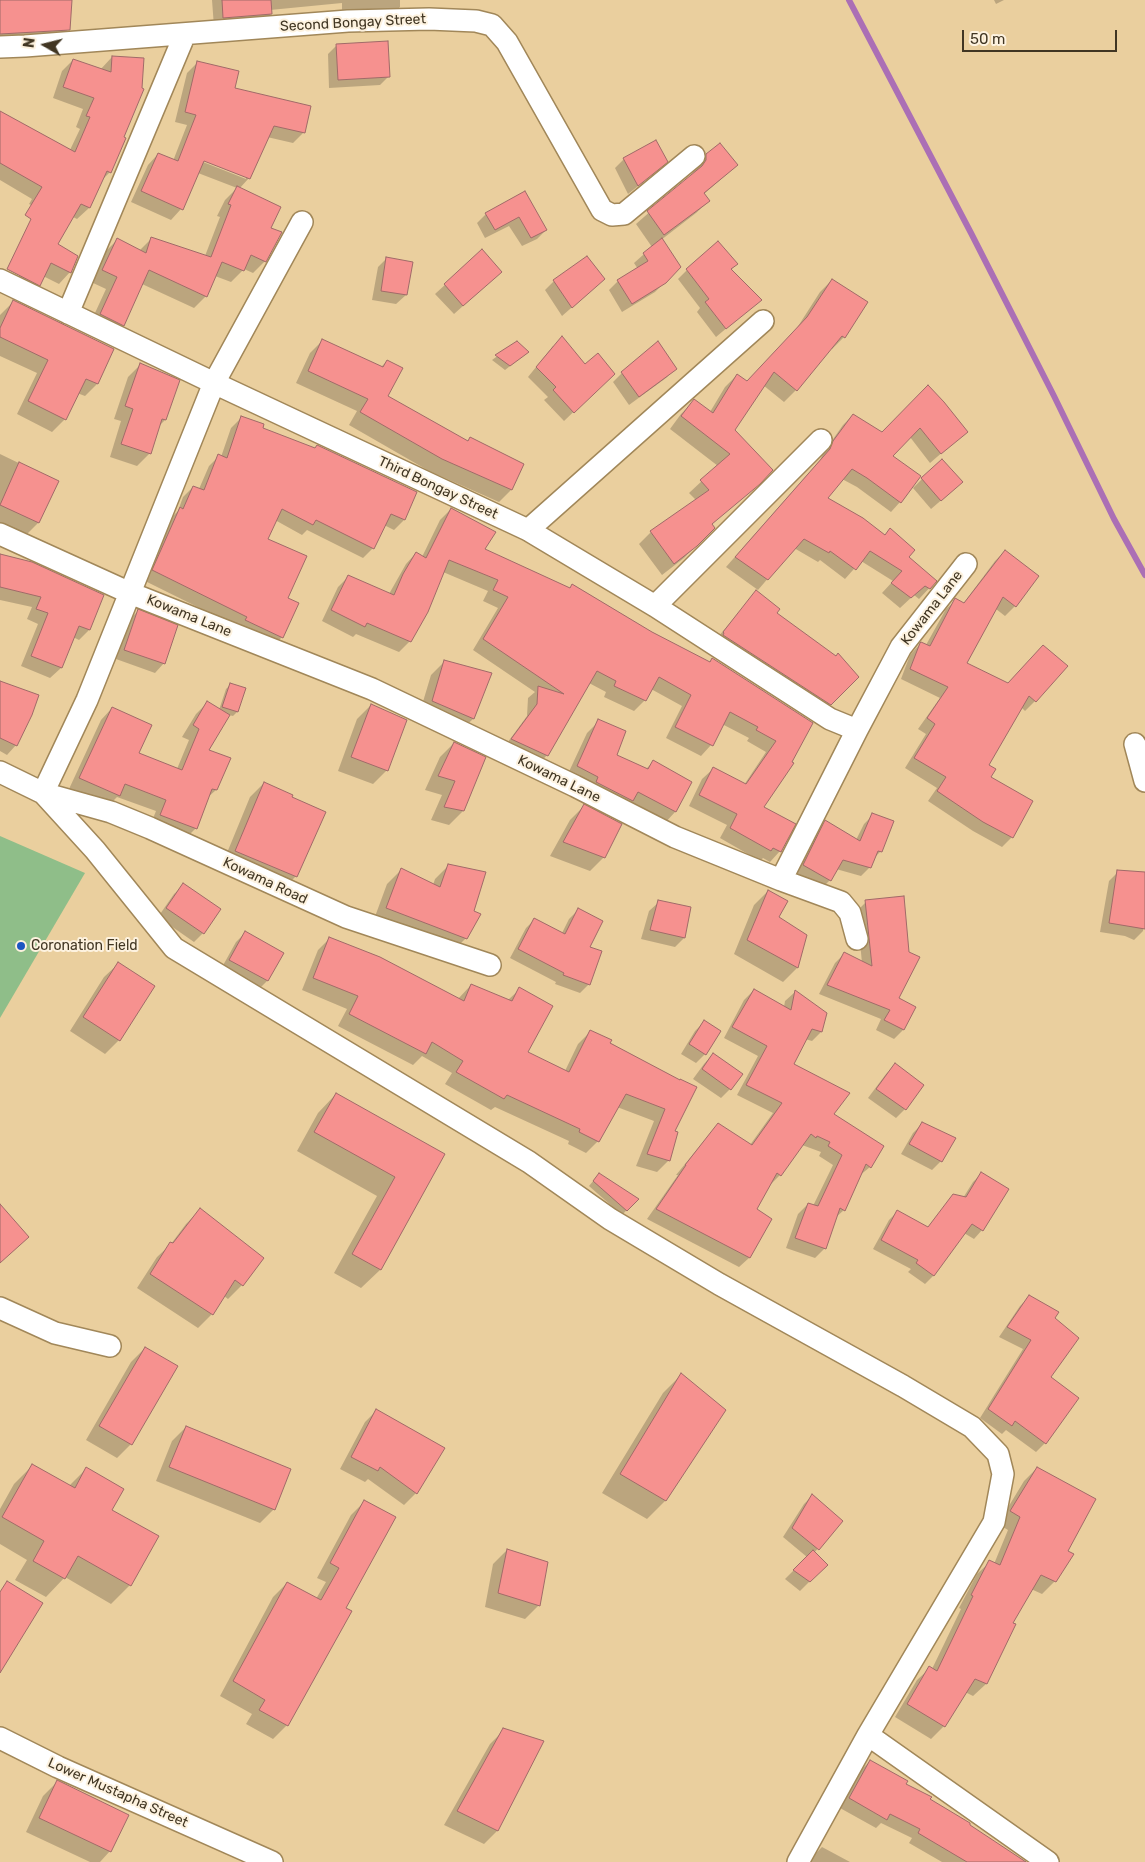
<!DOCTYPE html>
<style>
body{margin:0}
#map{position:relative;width:1145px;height:1862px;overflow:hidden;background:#eacf9e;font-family:Rubik,sans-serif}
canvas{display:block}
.north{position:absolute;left:20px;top:20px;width:50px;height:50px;-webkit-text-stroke:4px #fdf2df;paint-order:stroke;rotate:278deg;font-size:14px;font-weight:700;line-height:20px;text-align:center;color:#413623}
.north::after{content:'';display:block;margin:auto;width:18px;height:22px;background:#413623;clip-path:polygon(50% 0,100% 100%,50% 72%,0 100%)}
.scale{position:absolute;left:962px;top:30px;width:155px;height:22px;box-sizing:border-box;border:2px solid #413623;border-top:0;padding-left:6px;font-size:15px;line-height:18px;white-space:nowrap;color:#413623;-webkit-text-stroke:4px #fdf2df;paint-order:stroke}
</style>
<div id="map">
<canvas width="1145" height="1862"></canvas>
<div class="north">N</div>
<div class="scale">50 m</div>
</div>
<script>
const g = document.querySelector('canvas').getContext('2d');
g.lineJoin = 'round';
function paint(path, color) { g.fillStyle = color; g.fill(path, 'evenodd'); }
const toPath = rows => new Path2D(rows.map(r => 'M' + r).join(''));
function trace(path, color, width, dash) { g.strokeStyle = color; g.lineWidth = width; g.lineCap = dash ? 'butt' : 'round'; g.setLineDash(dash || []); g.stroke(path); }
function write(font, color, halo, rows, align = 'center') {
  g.font = font + ' Rubik,sans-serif'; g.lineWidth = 4; g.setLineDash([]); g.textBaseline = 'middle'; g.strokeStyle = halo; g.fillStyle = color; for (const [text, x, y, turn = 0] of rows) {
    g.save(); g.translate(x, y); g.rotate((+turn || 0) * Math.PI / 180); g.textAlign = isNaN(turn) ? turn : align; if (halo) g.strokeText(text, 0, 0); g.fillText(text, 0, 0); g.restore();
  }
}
paint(toPath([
 [0,836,85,873,0,1018]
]), '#8fbe89');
paint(toPath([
 [0,0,71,0,68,29,58,40,0,44],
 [212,0,400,0,400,7,390,16,342,18,342,3,270,10,271,14,261,24,214,27],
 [994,0,1004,0,996,4],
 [337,45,389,76,380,85,329,88,328,54],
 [112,57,110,172,100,182,89,208,77,219,73,217,56,245,70,272,59,284,43,276,39,285,28,296,13,289,48,213,29,204,32,199,0,180,0,112,70,150,80,129,76,127,83,109,53,98,62,71,73,60,100,70],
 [197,63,233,89,304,132,293,143,267,137,249,178,239,189,269,229,265,261,253,273,244,269,231,282,215,276,206,296,194,308,142,284,123,325,111,337,89,326,106,289,91,282,105,252,117,240,139,251,152,238,205,256,220,217,217,216,225,200,237,188,198,173,181,209,171,220,131,202,148,165,158,154,173,161,187,125,175,122,187,73],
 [199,158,246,176,246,179,198,160],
 [707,155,737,165,704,194,709,201,696,213,661,240,680,267,655,292,622,312,609,290,618,281,638,269,634,263,652,247,636,224,693,174,694,167],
 [624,159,657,171,628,194,615,168],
 [525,193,546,230,537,239,522,246,509,226,485,238,477,223,486,214],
 [482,251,491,281,454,314,435,294],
 [387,258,411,263,406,295,396,304,372,300,378,267],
 [736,264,731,270,760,300,716,337,697,312,700,308,678,279,687,270],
 [832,280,844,337,832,349,830,348,796,390,784,402,763,385,733,430,772,470,711,525,713,528,684,558,662,575,639,544,651,532,696,500,689,493,718,466,670,429,681,414,694,401,710,412,725,387,737,375,747,382,795,331,820,292],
 [554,281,594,288,562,316,545,290],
 [13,302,112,349,97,384,85,396,77,393,65,419,52,432,17,414,37,373,0,356,0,315],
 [322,341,380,368,387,361,387,396,467,442,470,439,523,464,511,490,499,502,429,471,349,425,357,411,296,383,310,353],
 [517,342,523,356,505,370,492,360],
 [553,346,584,366,613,374,564,421,544,400,548,397,528,377],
 [140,365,165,420,158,427,150,453,137,466,110,457,121,421,114,419,128,377],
 [675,369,666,378,629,405,613,382,622,373],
 [928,387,966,432,930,463,910,437,891,456,900,502,891,512,857,487,842,479,826,499,884,536,890,529,907,557,935,582,919,599,914,595,900,608,882,593,893,581,861,561,845,579,820,560,818,562,794,548,758,590,726,567,820,460,824,452,843,425,853,415,882,433],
 [241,418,261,428,404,520,394,530,384,525,373,548,363,558,307,530,302,535,275,520,266,540,287,599,282,637,272,647,238,627,143,580,170,519,178,511,183,497,193,487,199,489,209,466,219,456,221,457,231,428],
 [0,454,58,482,38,523,25,536,0,524],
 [922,479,952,491,931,509,913,488],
 [451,509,494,532,484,550,569,589,573,585,652,633,709,662,712,659,812,723,762,807,780,851,770,862,763,858,760,861,720,838,727,825,689,806,702,779,713,769,744,785,766,752,747,741,749,738,722,724,711,745,701,756,666,738,682,706,651,689,645,700,634,711,604,697,606,692,589,683,547,755,537,766,502,750,527,716,528,698,535,692,473,650,498,608,483,601,488,591,443,572,410,641,399,652,356,634,353,637,322,621,338,587,349,576,389,594,406,564,416,553,422,557,440,520],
 [1005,551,1037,576,1015,606,1005,616,996,609,966,664,1008,684,1033,657,1035,701,1025,711,1021,707,988,765,989,778,1012,837,1002,847,973,831,928,801,937,788,905,768,926,734,918,729,940,698,901,679,910,655,921,643,926,645,946,609,956,600,963,604,995,561],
 [0,556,89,630,79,640,73,637,61,668,50,678,21,666,38,624,27,619,32,607,0,600],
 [756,592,775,613,858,677,819,715,713,643],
 [138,611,164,663,155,673,116,659,129,620],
 [445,661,473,719,459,732,419,715,431,675],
 [0,682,16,745,7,755,0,751],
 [231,684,245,689,237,712,233,716,229,715,208,750,216,790,207,798,196,828,185,839,150,826,156,811,117,797,107,807,69,789,101,720,112,708,138,753,177,769,189,740,182,737,196,714,207,703,219,710,226,689],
 [371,705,387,770,373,784,338,771,357,719],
 [599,721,616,755,646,769,653,762,690,782,675,812,664,824,566,778,587,733],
 [454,743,463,811,449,825,431,820,442,795,425,790,440,757],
 [264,783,296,876,282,890,222,865,250,797],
 [584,806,604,857,590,871,550,856,570,820],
 [873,815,881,851,873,859,870,867,861,876,836,869,830,880,821,889,795,874,817,831,825,822,856,840,864,824],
 [449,865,466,938,452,952,373,922,387,884,401,870,433,885,435,879],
 [1118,872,1145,874,1145,914,1143,931,1134,940,1125,936,1100,932,1109,881],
 [184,885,203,933,194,942,158,917,174,894],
 [768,891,778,917,805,935,797,968,783,982,734,954,754,905],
 [659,902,689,908,684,938,675,947,641,939,649,911],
 [866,902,897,999,914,1008,903,1030,894,1039,876,1030,881,1019,819,994,835,963,844,954,862,963,857,911],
 [578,910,588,948,589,984,580,993,555,984,556,982,510,958,526,928,535,919,562,933,569,919],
 [245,933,267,981,258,990,221,969,236,942],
 [330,938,458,999,471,985,508,1000,520,989,526,1053,565,1071,578,1044,590,1032,680,1081,669,1160,657,1172,636,1166,654,1121,617,1107,598,1141,586,1153,568,1144,569,1141,495,1107,491,1110,445,1084,452,1073,422,1056,413,1065,338,1026,347,1009,302,990,318,950],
 [118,964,154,987,119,1040,105,1054,70,1031,104,977],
 [754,990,784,1007,785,1001,795,992,821,1032,812,1041,805,1039,792,1064,832,1114,870,1167,859,1176,844,1210,835,1218,825,1248,815,1258,786,1248,798,1214,808,1204,813,1206,833,1165,819,1156,821,1152,802,1145,780,1175,770,1185,755,1210,770,1219,749,1258,739,1267,647,1219,678,1175,676,1175,718,1124,750,1145,773,1113,737,1095,758,1056,724,1038,744,1000],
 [704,1022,705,1054,696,1063,681,1054,695,1031],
 [713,1054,730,1089,721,1098,693,1079,704,1064],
 [895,1065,922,1085,905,1109,896,1118,868,1098,886,1074],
 [336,1094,444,1155,380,1270,361,1288,334,1273,377,1196,297,1151,318,1113],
 [922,1124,941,1161,932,1170,901,1154,913,1133],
 [982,1173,982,1230,974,1239,964,1233,934,1275,925,1284,908,1272,911,1269,873,1249,889,1220,897,1212,927,1228,954,1196,963,1198,973,1182],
 [599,1174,637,1199,622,1215,589,1186],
 [200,1210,242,1285,228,1299,224,1296,212,1314,198,1328,137,1288,157,1257,171,1244,186,1224],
 [1029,1297,1053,1318,1049,1377,1078,1398,1045,1443,1036,1452,1006,1430,1002,1434,980,1418,1023,1349,999,1337,1020,1306],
 [145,1348,176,1367,131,1444,117,1458,86,1440,131,1362],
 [681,1375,724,1411,665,1501,647,1519,602,1493,663,1393],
 [377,1410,416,1493,404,1505,368,1479,365,1482,340,1469,365,1422],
 [186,1427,274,1509,260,1523,156,1481,172,1441],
 [33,1465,69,1486,86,1469,110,1510,157,1537,130,1585,111,1604,65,1577,46,1597,15,1580,27,1560,0,1544,0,1509,14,1484],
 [1037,1468,1066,1552,1055,1581,1042,1594,1031,1589,1011,1623,1014,1625,986,1684,973,1696,965,1692,944,1726,931,1739,895,1717,917,1680,930,1668,932,1669,961,1609,959,1608,977,1574,990,1562,994,1564,1008,1530,998,1524,1024,1481],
 [813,1495,841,1521,814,1553,826,1565,800,1591,785,1579,807,1557,783,1537,804,1504],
 [365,1501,344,1608,287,1725,273,1739,246,1724,252,1714,220,1696,273,1597,287,1583,316,1599,326,1582,317,1578,351,1515],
 [507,1550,539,1605,525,1619,485,1607,493,1564],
 [504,1730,497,1831,484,1844,444,1825,490,1744],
 [870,1761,968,1825,1014,1862,942,1862,909,1843,912,1838,881,1823,876,1828,840,1808,861,1770],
 [57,1782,110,1851,100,1862,90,1862,26,1832,43,1796],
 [822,1847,850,1862,807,1862]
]), '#0003');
trace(toPath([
 [849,0,971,233,1054,396,1114,519,1145,575]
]), '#ab6fb5', 6);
const building = toPath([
 [0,0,72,0,70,30,0,34,0,0],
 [222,0,271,0,272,14,223,18,222,0],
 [388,41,390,77,338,80,336,44,388,41],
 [112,56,144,58,142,88,144,89,124,137,126,138,111,173,107,171,90,208,81,204,58,244,78,256,71,273,51,263,40,286,7,269,31,219,25,215,42,187,0,163,0,111,75,152,90,117,86,116,94,98,63,87,73,59,111,72,112,56],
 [197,61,239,71,235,88,311,106,305,133,274,126,250,179,204,161,183,210,141,191,158,153,178,161,196,115,185,112,197,61],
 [656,140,668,162,638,186,623,158,656,140],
 [720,143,738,165,704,193,710,201,664,235,647,211,702,166,706,160,706,154,720,143],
 [237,186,281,207,271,228,282,232,266,262,251,255,244,271,222,262,207,297,149,270,124,326,100,314,117,277,102,270,117,238,146,253,151,237,211,257,231,205,228,204,237,186],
 [525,191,547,230,531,238,519,217,495,230,485,213,525,191],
 [662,238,681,267,666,283,632,304,617,280,648,261,643,253,662,238],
 [718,241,738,264,731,269,762,300,726,329,705,302,709,299,686,269,718,241],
 [482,249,502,272,463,306,444,284,482,249],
 [587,256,605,279,572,308,553,280,587,256],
 [386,257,413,262,407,295,381,291,386,257],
 [832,279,868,302,845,338,842,336,797,391,774,372,735,430,773,470,760,484,712,524,715,528,697,546,674,564,650,531,709,490,700,480,730,454,681,416,694,399,713,413,737,374,747,381,807,317,832,279],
 [13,300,114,349,98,384,86,379,66,420,28,401,48,360,0,337,0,328,13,300],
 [562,336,585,364,598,353,615,374,574,413,553,390,556,387,536,367,562,336],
 [322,339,383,367,387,360,403,368,388,396,468,441,470,437,524,464,512,490,442,459,360,412,368,399,308,371,322,339],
 [517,341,529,352,510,366,495,355,517,341],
 [658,341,677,369,639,397,621,372,658,341],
 [140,363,180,380,166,420,162,419,151,454,121,444,133,409,125,406,140,363],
 [928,385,944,402,968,432,941,454,920,428,893,456,921,476,901,503,867,478,852,469,828,498,863,518,885,535,890,528,915,550,909,557,937,581,930,589,925,586,911,598,891,583,902,571,870,551,856,570,830,551,829,553,804,539,768,580,735,557,830,449,833,441,853,414,882,432,928,385],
 [241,416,264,424,263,428,315,448,317,445,417,492,405,520,391,514,374,549,316,520,313,525,282,509,268,539,307,556,288,598,299,603,283,638,245,620,247,617,152,570,180,507,183,509,193,486,204,490,218,454,227,458,241,416],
 [942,459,963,482,941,501,921,478,942,459],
 [19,462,59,481,39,523,0,505,19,462],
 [451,508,496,532,485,549,570,588,572,584,652,632,710,662,712,658,813,723,792,762,794,763,764,807,796,824,781,852,773,848,771,851,730,828,737,814,699,795,713,767,746,784,776,741,756,730,758,727,730,712,713,746,675,727,691,695,659,677,646,701,614,686,616,681,597,671,548,756,511,739,537,704,538,686,564,694,483,639,508,597,493,590,498,580,449,560,428,612,411,642,367,623,365,627,331,610,348,575,394,595,403,574,416,552,426,558,451,508],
 [1005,550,1039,576,1016,607,1003,597,967,663,1008,683,1043,645,1068,666,1036,702,1029,696,989,765,996,769,991,777,1033,801,1013,838,983,822,937,791,946,777,914,758,935,724,927,718,948,687,910,669,920,643,921,642,930,646,955,598,964,603,1005,550],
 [0,554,32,562,104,595,90,630,79,626,62,668,31,656,48,613,36,609,41,597,0,587,0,554],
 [756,590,780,609,777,613,836,656,838,653,859,677,831,705,723,635,724,633,723,632,756,590],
 [138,609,178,625,165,664,124,650,138,609],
 [444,660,492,673,474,719,432,701,444,660],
 [0,681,39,695,32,715,17,746,0,738,0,681],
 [230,683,246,688,238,712,222,707,230,683],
 [207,701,230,715,209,750,231,758,217,790,212,789,197,829,160,815,166,800,125,784,120,796,79,778,112,707,152,725,139,753,182,770,199,729,193,725,207,701],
 [371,704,407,720,388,771,351,757,371,704],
 [598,719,626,731,617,755,648,769,653,760,692,782,676,812,638,792,633,801,596,782,598,777,577,766,598,719],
 [454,742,486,757,464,811,444,807,455,781,438,776,454,742],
 [264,782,293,795,292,797,326,812,297,877,235,851,264,782],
 [584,804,622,824,605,858,563,842,584,804],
 [872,813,894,821,882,852,878,851,871,868,843,860,831,881,803,865,825,820,860,841,872,813],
 [448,864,486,872,474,911,481,914,467,939,386,908,401,868,440,887,448,864],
 [1117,870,1145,872,1145,929,1109,923,1117,870],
 [183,883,221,909,204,934,166,908,183,883],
 [768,890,788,901,779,917,807,935,798,968,747,940,768,890],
 [904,896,909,952,920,957,899,998,916,1007,904,1030,884,1020,890,1010,827,985,844,952,872,966,865,900,904,896],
 [658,900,691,907,685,938,650,930,658,900],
 [578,908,603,921,590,947,602,951,590,985,563,975,564,973,518,949,534,918,565,934,578,908],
 [245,931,284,953,268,981,229,960,245,931],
 [329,937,380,957,464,1001,471,984,512,1001,519,987,553,1006,528,1052,569,1072,590,1030,612,1040,610,1043,680,1080,680,1079,697,1087,675,1131,678,1132,670,1161,647,1154,665,1109,626,1094,599,1142,579,1132,580,1129,507,1095,504,1099,456,1072,463,1061,432,1042,426,1054,349,1014,358,996,313,978,329,937],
 [118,962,155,986,120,1041,83,1017,118,962],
 [754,989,791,1010,795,990,827,1013,822,1032,812,1029,794,1064,850,1093,834,1114,884,1146,871,1168,866,1164,845,1211,840,1208,826,1249,795,1238,808,1203,818,1206,842,1155,828,1146,830,1142,817,1136,816,1138,811,1134,781,1176,777,1173,757,1209,772,1219,750,1258,656,1209,686,1165,685,1165,718,1123,752,1145,782,1103,746,1085,767,1046,732,1027,754,989],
 [704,1020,721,1031,706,1055,689,1044,704,1020],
 [713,1053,743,1074,731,1090,702,1069,713,1053],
 [895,1063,924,1085,906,1110,876,1089,895,1063],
 [336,1093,445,1154,381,1270,352,1254,395,1177,314,1132,336,1093],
 [922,1122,956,1138,942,1162,909,1144,922,1122],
 [981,1172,1009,1189,983,1231,972,1224,934,1276,916,1263,918,1260,881,1240,897,1210,928,1227,953,1194,966,1197,981,1172],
 [599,1173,639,1199,627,1211,593,1181,599,1173],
 [0,1204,29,1237,0,1263,0,1204],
 [200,1208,264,1258,243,1286,235,1280,213,1315,150,1274,170,1242,173,1243,200,1208],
 [1029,1295,1059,1312,1055,1318,1079,1338,1051,1377,1079,1398,1046,1444,1015,1421,1012,1426,988,1409,1031,1340,1007,1327,1029,1295],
 [145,1347,178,1366,132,1445,99,1426,145,1347],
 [681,1373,726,1410,666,1501,620,1474,681,1373],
 [376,1409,445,1448,417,1494,380,1467,378,1471,351,1457,376,1409],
 [186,1426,291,1469,275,1510,169,1467,186,1426],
 [32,1464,75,1488,86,1467,124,1489,112,1510,159,1536,131,1586,78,1556,65,1579,33,1561,44,1541,2,1517,32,1464],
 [1037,1467,1096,1499,1068,1551,1074,1554,1056,1582,1041,1575,1013,1623,1016,1624,987,1684,975,1679,945,1727,907,1704,929,1666,937,1671,973,1596,971,1595,989,1560,1000,1565,1020,1517,1010,1511,1037,1467],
 [812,1494,843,1521,819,1550,792,1528,812,1494],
 [364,1500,396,1517,346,1608,352,1611,288,1726,259,1710,265,1700,233,1681,287,1582,321,1600,339,1568,330,1563,364,1500],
 [507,1549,548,1562,540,1606,498,1593,507,1549],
 [813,1550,828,1565,810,1582,793,1570,813,1550],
 [7,1581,43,1603,0,1673,0,1592,7,1581],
 [503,1728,544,1741,498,1831,457,1811,503,1728],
 [870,1760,908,1781,906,1784,932,1797,930,1799,970,1823,970,1825,1026,1862,967,1862,918,1833,920,1829,890,1814,887,1820,849,1798,870,1760],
 [57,1780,129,1815,111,1852,39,1818,57,1780]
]);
paint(building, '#f6918f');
trace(building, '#a06a68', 1);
const minor = toPath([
 [0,47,25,46,348,21,429,19,476,21,492,25,507,42,602,210,612,215,624,214,694,156],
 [0,280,214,383,528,530,655,606,830,719,857,730],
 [68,313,185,34],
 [528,530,763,321],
 [0,534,130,593,372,689,575,786,675,837,781,880,857,730,901,647,966,564],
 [655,606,821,440],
 [1135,744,1145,781],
 [0,772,43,793,111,812,150,828,346,917,490,965],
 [43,793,95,850,174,948,529,1162,610,1219,719,1284,903,1386,972,1427,998,1454,1003,1474,994,1522,868,1735,798,1862],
 [43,793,87,700,214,383,302,222],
 [781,880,841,902,850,913,857,939],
 [0,1308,55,1333,110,1346],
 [868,1735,1048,1862],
 [0,1738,58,1767,272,1862]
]);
trace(minor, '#a18759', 24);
trace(minor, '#fff', 21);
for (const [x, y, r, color] of [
 [21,946,5,"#1c56c2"]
]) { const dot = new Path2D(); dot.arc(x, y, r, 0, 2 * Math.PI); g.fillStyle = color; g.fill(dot); trace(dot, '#fdf2df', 2); }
write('14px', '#413623', '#fdf2df', [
 ["Second Bongay Street",353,23,-3],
 ["Third Bongay Street",438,488,25],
 ["Kowama Lane",932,608,-52],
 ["Kowama Lane",189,616,22],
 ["Kowama Lane",559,779,26],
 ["Kowama Road",265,881,25],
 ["Lower Mustapha Street",118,1793,24]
]);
write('14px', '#413623', '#fdf2df', [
 ["Coronation Field",31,946]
], 'left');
</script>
